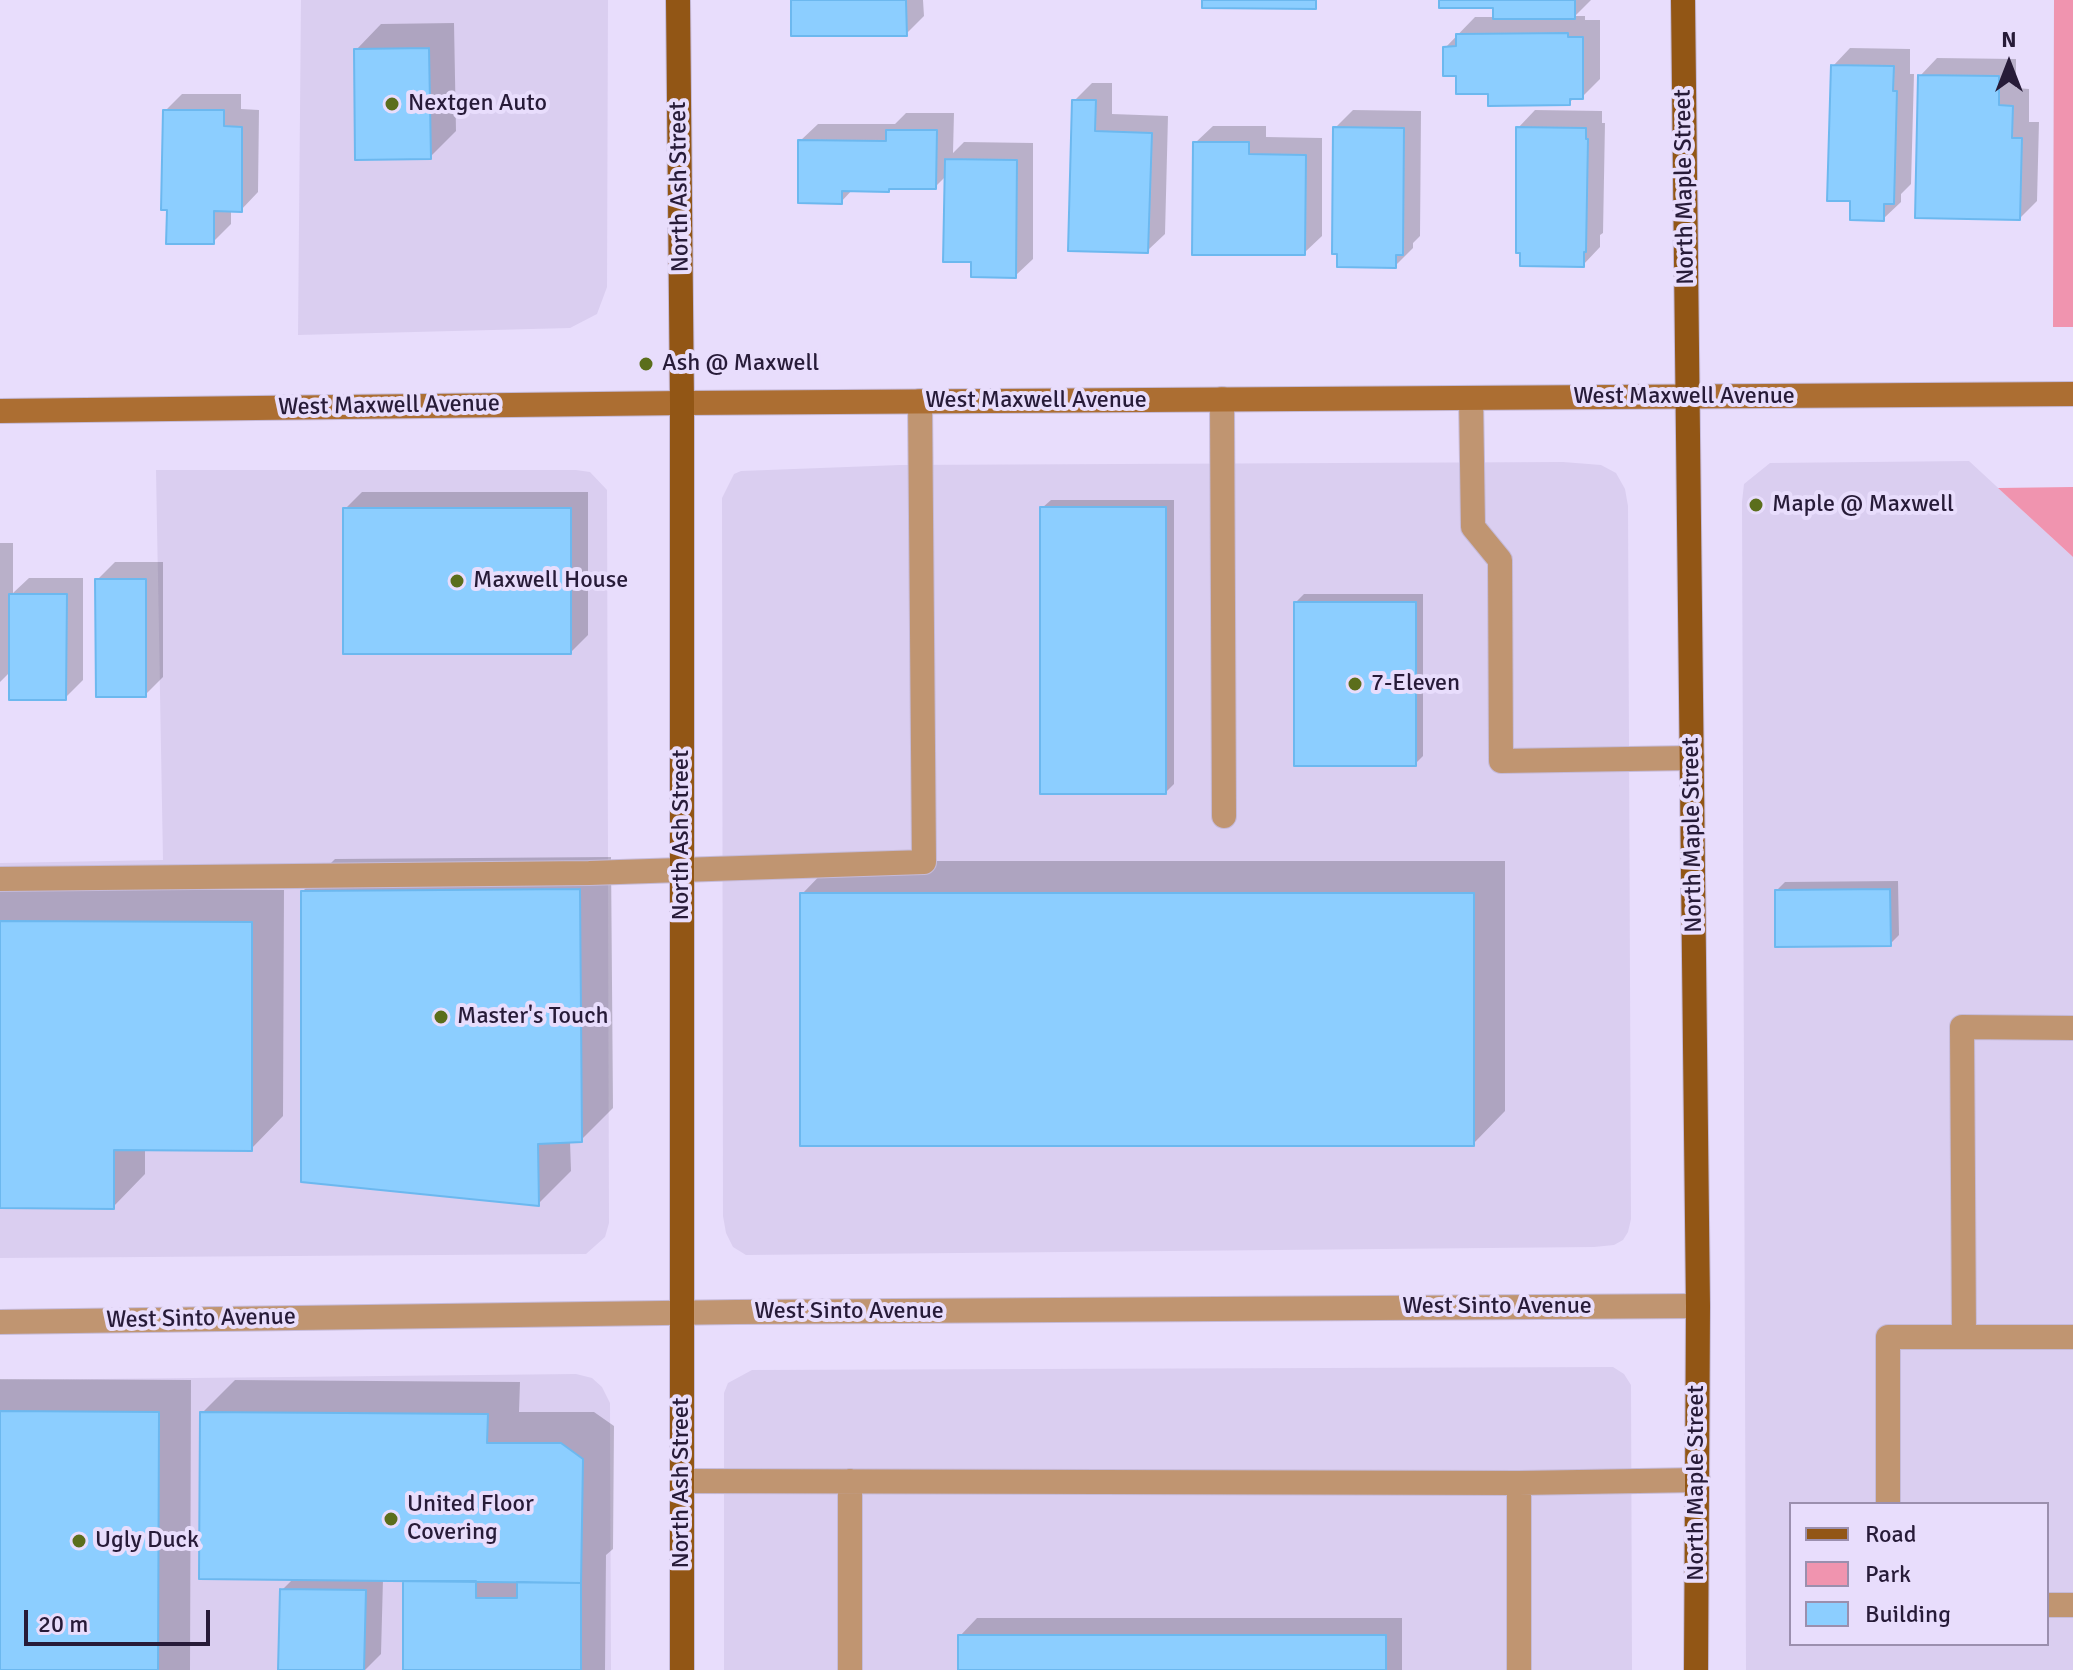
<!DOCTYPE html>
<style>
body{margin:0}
#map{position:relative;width:2073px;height:1670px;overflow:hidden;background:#e8ddfc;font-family:Signika,sans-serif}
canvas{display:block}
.legend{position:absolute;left:1789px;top:1502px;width:260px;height:144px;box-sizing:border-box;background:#e8ddfc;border:2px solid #9b8fae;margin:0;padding:10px 14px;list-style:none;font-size:24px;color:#271b38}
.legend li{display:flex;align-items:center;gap:16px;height:40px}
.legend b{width:40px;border:2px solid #9b8fae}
.north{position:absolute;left:1969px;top:24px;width:80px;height:80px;-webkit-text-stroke:6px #e8ddfc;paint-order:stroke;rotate:0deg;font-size:22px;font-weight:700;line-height:32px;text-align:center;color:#271b38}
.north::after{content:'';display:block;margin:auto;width:28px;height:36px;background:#271b38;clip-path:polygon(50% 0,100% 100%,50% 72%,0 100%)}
.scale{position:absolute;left:24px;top:1610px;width:186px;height:36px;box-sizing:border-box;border:4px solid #271b38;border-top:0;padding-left:10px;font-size:24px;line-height:28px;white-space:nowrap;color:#271b38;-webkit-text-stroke:6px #e8ddfc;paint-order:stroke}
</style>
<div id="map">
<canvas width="2073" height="1670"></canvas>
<ul class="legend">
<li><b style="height:10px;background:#925615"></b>Road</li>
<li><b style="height:22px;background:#f094af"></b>Park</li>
<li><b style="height:22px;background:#8cceff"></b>Building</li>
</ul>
<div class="north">N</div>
<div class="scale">20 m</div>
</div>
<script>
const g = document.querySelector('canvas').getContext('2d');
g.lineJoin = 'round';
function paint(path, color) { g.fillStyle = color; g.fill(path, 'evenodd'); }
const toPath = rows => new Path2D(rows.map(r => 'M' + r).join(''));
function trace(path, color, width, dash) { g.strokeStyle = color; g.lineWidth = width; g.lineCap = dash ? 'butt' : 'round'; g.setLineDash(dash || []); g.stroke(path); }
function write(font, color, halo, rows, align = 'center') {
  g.font = font + ' Signika,sans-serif'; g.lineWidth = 8; g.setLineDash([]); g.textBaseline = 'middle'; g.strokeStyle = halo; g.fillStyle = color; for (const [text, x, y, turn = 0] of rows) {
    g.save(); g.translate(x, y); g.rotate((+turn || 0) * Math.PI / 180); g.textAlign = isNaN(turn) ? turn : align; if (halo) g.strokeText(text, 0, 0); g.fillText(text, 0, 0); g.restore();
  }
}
paint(toPath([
 [301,0,608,0,607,287,597,314,570,328,298,335],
 [1969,461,2073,557,2073,1670,1746,1670,1742,502,1744,484,1770,463],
 [1791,1504,2047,1504,2047,1644,1791,1644],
 [1563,462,1601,465,1616,473,1625,489,1628,506,1631,1219,1628,1232,1623,1240,1614,1245,1594,1247,746,1255,733,1247,726,1233,723,1216,722,498,734,474,741,471,900,465],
 [156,470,576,470,590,472,607,490,609,1223,605,1237,586,1254,0,1258,0,863,163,860],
 [1613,1367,1624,1374,1631,1385,1632,1670,724,1670,724,1393,728,1383,752,1370],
 [576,1374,592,1378,602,1387,610,1403,611,1670,0,1670,0,1380]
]), '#dacef0');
paint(toPath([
 [2054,0,2073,0,2073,327,2053,327],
 [2073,487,2073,557,1998,488]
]), '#f094af');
paint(toPath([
 [793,0,923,0,924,16,906,34],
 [1441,0,1591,0,1575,16,1585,16,1585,20,1600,20,1600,79,1582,97,1575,97,1569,103,1490,92,1458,74,1445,48,1475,17,1495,17,1495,6],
 [454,23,456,131,430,157,356,50,381,24],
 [1850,48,1910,49,1910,74,1914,74,1911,184,1901,194,1901,202,1883,219,1852,199,1833,66],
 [1937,58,2016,59,2016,88,2029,89,2029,122,2039,122,2037,201,2020,218,1920,76],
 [1092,83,1112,83,1112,114,1168,116,1165,234,1147,251,1074,101],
 [182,94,241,94,241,109,259,110,258,192,241,210,231,209,231,224,213,242,165,111],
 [1353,110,1421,111,1420,236,1413,243,1413,248,1395,266,1339,252,1335,128],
 [1535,110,1602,111,1602,123,1605,123,1603,233,1600,235,1600,247,1583,265,1518,128],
 [906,113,954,113,953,153,964,142,1033,143,1033,259,1015,276,973,260,946,176,935,187,853,189,841,202,800,141,818,124,895,124],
 [1213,126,1266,126,1266,137,1322,138,1322,236,1304,253,1195,143],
 [362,492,588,492,588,635,571,652,345,509],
 [1051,500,1174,500,1174,784,1166,792,1042,508],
 [0,543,13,543,13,593,29,578,83,578,83,680,65,698,11,671,0,682],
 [115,562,163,562,163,677,145,695,97,580],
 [1304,594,1423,594,1423,756,1415,764,1296,602],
 [611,857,613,1108,581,1140,570,1141,571,1171,538,1204,303,891,335,859],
 [834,861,1505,861,1505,1111,1473,1144,802,894],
 [1898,881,1899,935,1890,944,1777,890,1785,882],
 [0,890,284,890,283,1116,251,1149,145,1148,145,1174,113,1207,0,1206],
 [0,1379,191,1380,190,1670,0,1670],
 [235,1380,520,1382,519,1412,594,1412,614,1426,613,1549,606,1555,605,1670,405,1670,405,1579,383,1579,381,1654,365,1670,320,1670,282,1590,294,1578,202,1413],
 [977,1618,1402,1618,1402,1670,960,1670,960,1636]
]), '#0003');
const building = toPath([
 [791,0,906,0,907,36,791,36,791,0],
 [1202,0,1316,0,1316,9,1202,8,1202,0],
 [1439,0,1575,0,1575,19,1493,19,1493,8,1439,8,1439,0],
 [1568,33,1568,37,1583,37,1583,99,1570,99,1570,105,1488,106,1488,94,1456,94,1456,76,1443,76,1443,47,1456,46,1456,34,1568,33],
 [429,48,431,159,355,160,354,49,429,48],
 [1831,65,1894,66,1893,91,1897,91,1894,204,1884,204,1884,221,1850,220,1850,201,1827,201,1831,65],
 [1918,75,1999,76,1999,105,2013,106,2012,138,2022,138,2020,220,1915,218,1918,75],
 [1072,100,1096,100,1095,131,1152,133,1148,253,1068,251,1072,100],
 [163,110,224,110,224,126,242,127,242,212,214,211,214,244,166,244,167,210,161,210,163,110],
 [1333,127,1404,128,1403,255,1396,255,1396,268,1337,267,1337,254,1332,254,1333,127],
 [1516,127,1586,128,1586,139,1588,139,1586,252,1584,252,1584,267,1520,266,1520,253,1516,253,1516,127],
 [886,130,937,130,936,189,889,189,889,192,842,191,842,204,798,203,798,140,886,141,886,130],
 [1193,142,1249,142,1249,154,1306,155,1305,255,1192,255,1193,142],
 [945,159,1017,160,1016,278,971,277,971,262,943,262,945,159],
 [1040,507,1166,507,1166,794,1040,794,1040,507],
 [343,508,571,508,571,654,343,654,343,508],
 [95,579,146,579,146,697,96,697,95,579],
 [9,594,67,594,66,700,9,700,9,594],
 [1294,602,1416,602,1416,766,1294,766,1294,602],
 [580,889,582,1142,538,1144,539,1206,301,1182,301,891,580,889],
 [1890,889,1891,946,1775,947,1775,890,1890,889],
 [800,893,1474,893,1474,1146,800,1146,800,893],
 [0,921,252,922,252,1151,114,1150,114,1209,0,1208,0,921],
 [0,1411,159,1412,158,1670,0,1670,0,1411],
 [200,1412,488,1414,487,1443,561,1443,583,1459,581,1583,199,1579,200,1412],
 [403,1581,476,1581,476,1598,517,1598,517,1582,581,1583,581,1670,403,1670,403,1581],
 [280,1589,366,1590,364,1670,278,1670,280,1589],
 [958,1635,1386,1635,1386,1670,958,1670,958,1635]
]);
paint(building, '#8cceff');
trace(building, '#6cb8ef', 2);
const lane = toPath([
 [1471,398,1473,527,1500,560,1501,761,1692,758],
 [1222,399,1224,816],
 [0,879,589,873,924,862,920,401],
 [1964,1337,1962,1027,2073,1028],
 [682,1481,1519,1483,1519,1670],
 [850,1481,850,1670],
 [1519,1483,1698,1480],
 [1888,1504,1888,1337,2073,1337],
 [2047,1605,2073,1605]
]);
const street = toPath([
 [0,1322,736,1312,1698,1306]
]);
const secondary = toPath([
 [0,411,682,403,2073,394]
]);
const primary = toPath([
 [678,0,682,403,682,1670],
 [1683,0,1698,1306,1696,1670]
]);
trace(lane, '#c5bad9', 26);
trace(street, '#c5bad9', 26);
trace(secondary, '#c5bad9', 26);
trace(primary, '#c5bad9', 26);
trace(lane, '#c09571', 24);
trace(street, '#c09571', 24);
trace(secondary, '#ac6e32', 24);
trace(primary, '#925615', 24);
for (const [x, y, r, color] of [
 [392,104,8,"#5b6e1b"],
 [646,364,8,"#5b6e1b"],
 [1756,505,8,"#5b6e1b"],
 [457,581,8,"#5b6e1b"],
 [1355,684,8,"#5b6e1b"],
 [441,1017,8,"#5b6e1b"],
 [391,1519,8,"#5b6e1b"],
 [79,1541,8,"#5b6e1b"]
]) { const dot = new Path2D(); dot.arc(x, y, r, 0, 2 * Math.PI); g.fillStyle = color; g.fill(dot); trace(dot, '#e8ddfc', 3); }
write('24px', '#271b38', '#e8ddfc', [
 ["Nextgen Auto",408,104],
 ["Ash @ Maxwell",662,364],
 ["Maple @ Maxwell",1772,505],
 ["Maxwell House",473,581],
 ["7-Eleven",1371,684],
 ["Master's Touch",457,1017],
 ["United Floor",407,1505],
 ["Covering",407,1533],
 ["Ugly Duck",95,1541]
], 'left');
write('24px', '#271b38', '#e8ddfc', [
 ["North Ash Street",680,187,-91],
 ["North Maple Street",1685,187,-91],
 ["West Maxwell Avenue",1684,397],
 ["West Maxwell Avenue",1036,401],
 ["West Maxwell Avenue",389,406,-1],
 ["North Ash Street",682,835,-90],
 ["North Maple Street",1693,835,-91],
 ["West Sinto Avenue",1497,1307],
 ["West Sinto Avenue",849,1312],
 ["West Sinto Avenue",201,1319,-1],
 ["North Ash Street",682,1483,-90],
 ["North Maple Street",1697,1483,-90]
]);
</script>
